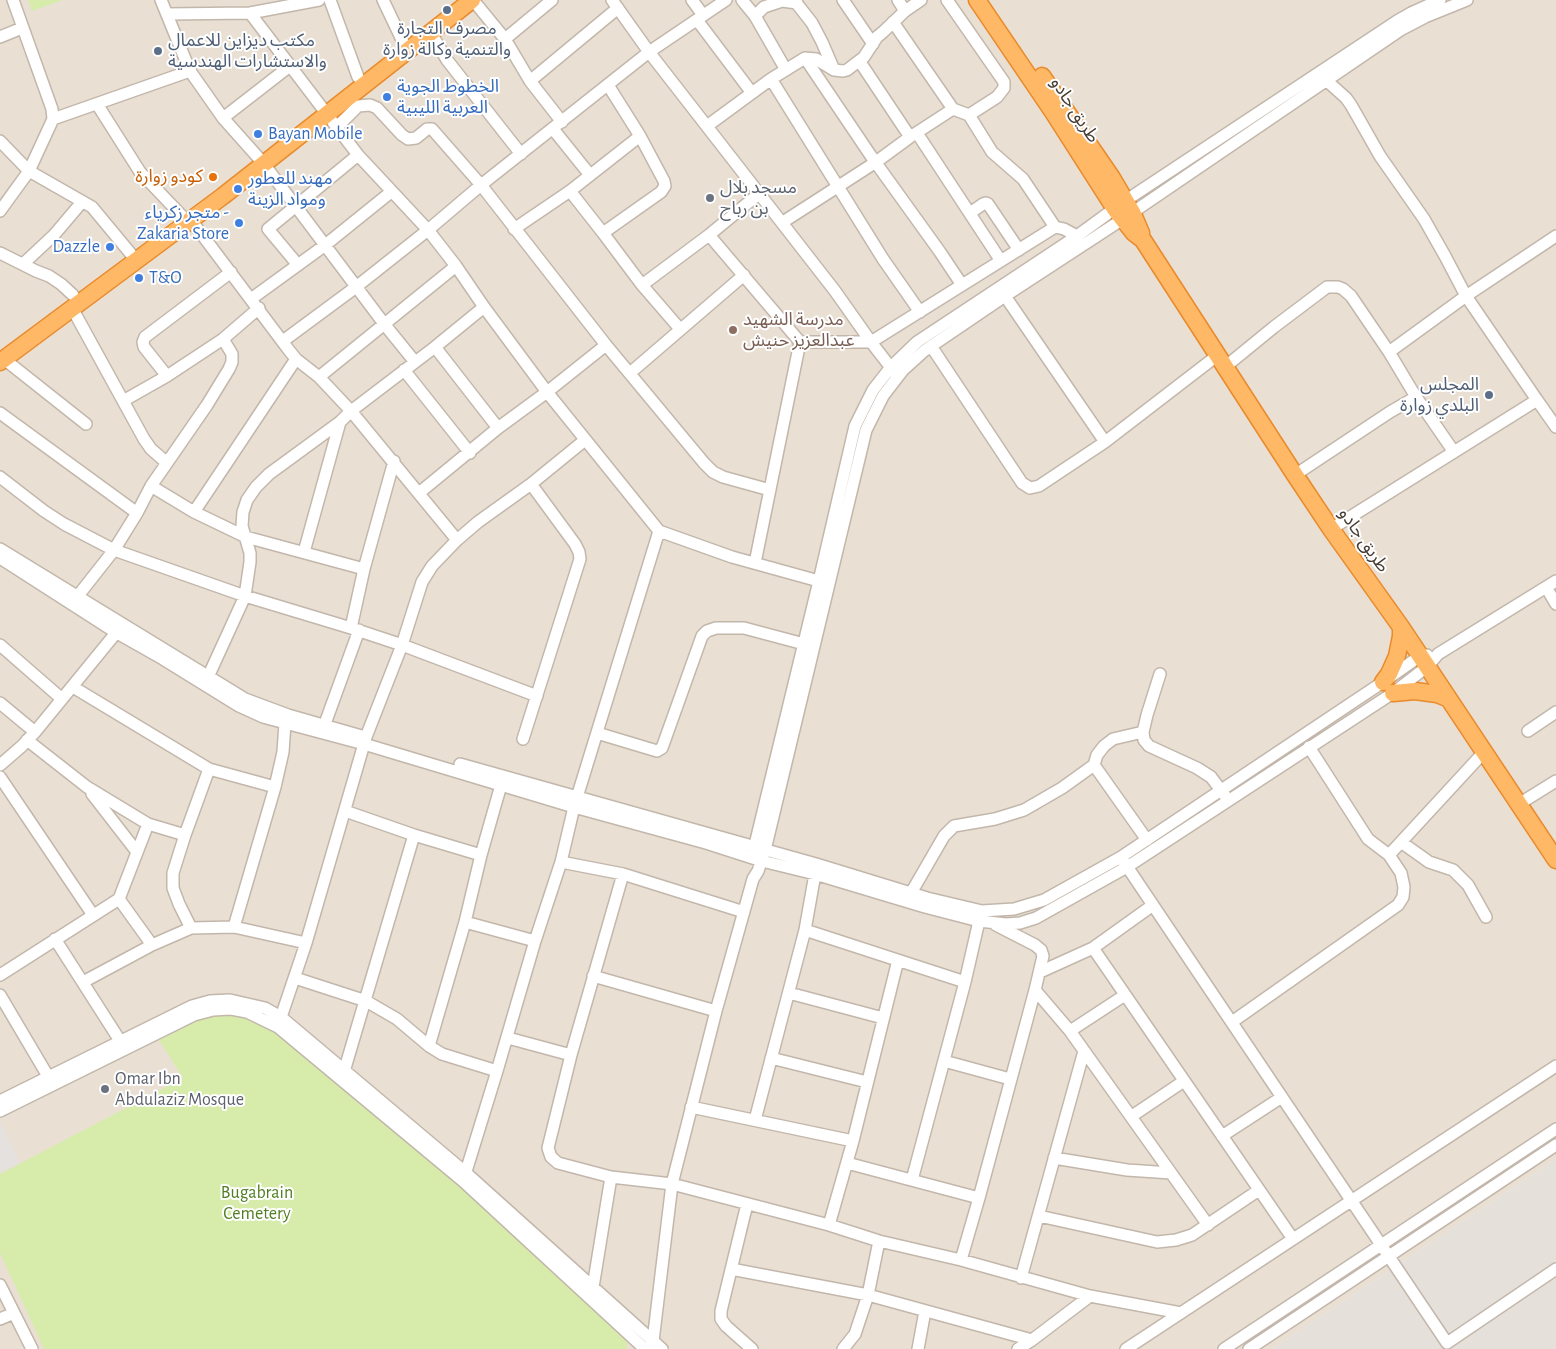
<!DOCTYPE html>
<meta charset="utf-8">
<style>
body{margin:0}
canvas{display:block;background:#f4eee6}
</style>
<canvas width="1556" height="1349"></canvas>
<script>
const g = document.querySelector('canvas').getContext('2d');
g.lineJoin = 'round';
function paint(path, color) { g.fillStyle = color; g.fill(path, 'evenodd'); }
const toPath = rows => new Path2D(rows.map(r => 'M' + r).join(''));
function trace(path, color, width, dash) { g.strokeStyle = color; g.lineWidth = width; g.lineCap = dash ? 'butt' : 'round'; g.setLineDash(dash || []); g.stroke(path); }
function write(font, color, halo, rows, align = 'center') {
  g.font = font + ' "Alegreya Sans","Noto Sans Arabic",sans-serif'; g.lineWidth = 4; g.setLineDash([]); g.textBaseline = 'middle'; g.strokeStyle = halo; g.fillStyle = color; for (const [text, x, y, turn = 0] of rows) {
    g.save(); g.translate(x, y); g.rotate((+turn || 0) * Math.PI / 180); g.textAlign = isNaN(turn) ? turn : align; if (halo) g.strokeText(text, 0, 0); g.fillText(text, 0, 0); g.restore();
  }
}
paint(toPath([
 [0,0,1556,0,1556,1159,1272,1349,0,1349]
]), '#e9dfd3');
paint(toPath([
 [1556,1159,1556,1349,1272,1349]
]), '#e6e0db');
paint(toPath([
 [28,0,63,0,32,11],
 [233,1013,272,1024,454,1176,627,1332,627,1349,44,1349,0,1253,0,1174,183,1078,159,1040,199,1020,214,1014]
]), '#d7ecab');
paint(toPath([
 [0,1122,20,1163,0,1173]
]), '#e5e1de');
const minor = toPath([
 [161,0,190,71,223,118,264,164,385,325,415,362],
 [330,0,358,77],
 [383,0,403,42],
 [473,0,505,39,530,81,562,122],
 [612,0,649,52,835,291,871,342,895,373],
 [692,0,703,15],
 [742,0,755,16,786,70],
 [794,0,812,23,822,42,834,70],
 [843,0,873,44],
 [898,0,905,11],
 [947,0,1004,82,1004,88,997,97,969,115,953,109],
 [250,13,358,155,428,230,456,266,484,307,547,392,659,531,732,557,826,583],
 [167,14,250,13,319,0],
 [755,16,764,7,782,1,797,3],
 [697,20,752,93],
 [431,33,447,60,521,154],
 [0,37,22,28],
 [505,39,552,0],
 [805,58,871,156,940,252,962,285],
 [860,62,910,137],
 [1323,76,1327,81,1346,98,1351,105,1380,156,1424,219,1445,256,1466,296,1537,400],
 [771,79,883,259,920,312],
 [530,81,618,8],
 [608,85,640,136],
 [97,104,140,172,182,216],
 [969,115,992,152,1023,179,1055,227,1064,229,1077,236],
 [223,118,290,66],
 [53,119,190,71],
 [707,126,771,79,805,58,816,59,834,70,843,71,847,70,864,57,877,37,883,32,905,11,921,0],
 [336,128,358,106,370,105,377,108,402,135,408,139,416,138,427,129,432,129,481,185,606,345,704,463,713,472,723,477,770,490],
 [553,129,590,175],
 [917,133,1001,261],
 [0,141,29,171,92,207,131,254],
 [570,191,603,233,642,285,680,329],
 [0,211,29,171,53,119,52,109,13,0],
 [970,213,983,204,986,203,988,204,1019,250],
 [191,220,288,349,296,359,319,377,351,411,457,540],
 [783,222,876,162,910,137,953,109,893,22],
 [514,229,570,191,640,136,664,181,665,186,661,192,603,233],
 [709,235,800,342],
 [0,253,36,271,49,276,61,284,73,295],
 [23,264,54,235,82,202],
 [298,265,268,229,358,155],
 [642,285,709,235,760,193],
 [1005,296,1105,442],
 [251,299,324,246,391,192],
 [72,308,144,439,151,449,167,463],
 [283,341,356,287,428,230,481,185,649,52,726,0],
 [931,346,1022,483,1030,488,1039,486,1105,442,1218,355],
 [435,347,498,428],
 [4,359,86,424],
 [1225,367,1274,327,1327,287,1338,287,1343,289,1351,296,1389,352],
 [404,370,470,453],
 [630,373,744,275],
 [167,376,144,347,143,342,145,337,231,272],
 [319,377,456,266],
 [1416,397,1454,452],
 [123,401,167,376,223,339,259,308],
 [0,413,137,513],
 [1295,475,1390,412,1416,397,1389,352,1466,296,1556,236],
 [0,477,44,511,64,524,114,550,245,596,351,628,402,645,537,696],
 [151,486,194,512,246,537,364,569],
 [419,493,498,428,547,392,606,345],
 [194,512,296,359],
 [1331,529,1537,400,1556,427],
 [0,549,245,699,288,715,365,737],
 [304,552,340,422],
 [0,558,117,633,163,659,239,706,263,717,364,744,574,807,706,843,762,861,815,874,925,907,979,921,1006,924,1020,923,1036,918,1127,867,1393,693,1428,666,1438,654,1556,581],
 [755,563,800,342,871,342,1055,227],
 [1546,587,1556,604],
 [77,597,114,550,137,513,151,486,207,405,229,369,232,362,232,354,223,339],
 [351,628,364,569,394,461],
 [0,645,62,699],
 [1160,674,1147,715,1143,732,1144,740,1149,746,1197,768,1211,777,1226,797],
 [208,677,245,596,250,562,250,553,242,526,243,512,247,500,256,487,269,474,340,422,351,411,435,347,484,307],
 [73,687,209,769,275,787],
 [0,703,35,732],
 [1528,731,1556,712],
 [322,732,359,630],
 [597,733,657,751,662,748,702,636,707,631,716,628,744,628,804,644],
 [523,739,580,559,579,552,575,544,531,484],
 [27,740,87,787,148,824,185,835],
 [1309,747,1368,839,1389,855],
 [460,764,816,864,927,898,982,911,1014,909,1044,900,1121,857,1383,682,1420,656,1427,655],
 [0,765,22,746,35,732,120,628],
 [1094,765,1147,840],
 [0,777,93,915],
 [92,794,137,852],
 [1519,804,1556,781],
 [345,811,414,835,481,855],
 [1401,842,1429,862,1453,870,1468,885,1486,917],
 [753,853,819,581,855,426,873,390,891,367,917,342,1077,236,1125,201,1397,21,1411,13,1440,0],
 [561,862,623,874,744,912],
 [1124,862,1447,1343,1556,1269],
 [623,874,571,1055,548,1148,551,1157,558,1163,611,1177,672,1184,829,1225,879,1241,961,1260,1090,1296,1032,1340,868,1295,731,1269],
 [911,893,944,836,954,826,995,819,1024,810,1062,788,1094,765,1097,755,1104,746,1113,739,1143,732],
 [119,899,148,824],
 [465,922,535,941],
 [234,927,275,787,283,752,285,723,287,716],
 [191,928,179,904,173,888,173,873,185,835,209,769],
 [805,930,965,982],
 [55,939,124,1047],
 [1093,948,1293,1239],
 [1040,972,1093,948,1153,905],
 [0,975,119,899,152,945],
 [593,976,716,1011],
 [295,978,366,1001,397,1019,429,1046,442,1054,497,1071],
 [83,982,152,945,191,928,234,927,306,943],
 [1035,990,1070,1031,1208,1225],
 [789,993,883,1018],
 [0,995,52,1083],
 [1232,1022,1398,905,1403,897,1404,887,1401,873,1389,855,1484,752],
 [279,1023,306,943,366,737,402,645,422,582,432,566,457,540,478,522,531,484,585,440],
 [1070,1031,1125,995],
 [508,1038,571,1055],
 [429,1046,465,922,481,855,503,778],
 [771,1058,867,1082],
 [944,1061,1010,1079],
 [343,1075,414,835],
 [0,1101,192,1006,210,1001,230,1000,265,1008,281,1017,465,1172,662,1349],
 [691,1107,853,1141],
 [0,1111,194,1015,213,1010,231,1009,247,1012,278,1027,463,1181,645,1349],
 [1132,1116,1184,1081],
 [755,1120,805,930,815,874],
 [1222,1136,1282,1097],
 [1054,1158,1127,1170,1171,1173],
 [847,1163,979,1198],
 [464,1178,497,1071,535,941,561,862,574,807,659,531],
 [912,1180,965,982,979,921],
 [747,1204,721,1311,721,1319,726,1326,752,1349],
 [1039,1216,1157,1242,1176,1240,1192,1235,1259,1190],
 [829,1225,853,1141,898,960],
 [961,1260,979,1198,1035,990,1043,956,1041,950,1035,945,996,925],
 [1021,1278,1084,1051],
 [0,1285,32,1349],
 [593,1287,611,1177],
 [1090,1296,1181,1313],
 [0,1319,14,1313],
 [649,1349,653,1341,672,1184,716,1011,753,879,758,871,765,850,866,430,883,396,903,370,924,351,1005,296,1123,219,1402,29,1425,17,1467,0],
 [843,1349,855,1334,868,1295,879,1241],
 [918,1349,925,1311],
 [1018,1349,1032,1340],
 [1126,1349,1556,1066],
 [1224,1349,1556,1129],
 [1249,1349,1556,1145]
]);
const highway = toPath([
 [977,0,1053,112,1115,209,1134,233,1143,240,1295,475,1331,529,1401,627,1556,860],
 [1042,76,1112,178,1132,212,1141,233],
 [0,362,223,196,472,0],
 [1383,682,1389,674,1397,656,1401,636,1401,627],
 [1393,693,1415,691,1437,694,1447,698]
]);
trace(minor, '#c3b7ab', 14);
trace(highway, '#e98a2b', 19);
trace(minor, '#fff', 11);
trace(highway, '#ffb866', 16);
for (const [x, y, r, color] of [
 [447,10,5,"#5c6f8a"],
 [158,51,5,"#5c6f8a"],
 [387,97,5,"#3f7fe0"],
 [258,134,5,"#3f7fe0"],
 [213,177,5,"#e8710a"],
 [238,189,5,"#3f7fe0"],
 [710,198,5,"#6b7280"],
 [239,223,5,"#3f7fe0"],
 [110,247,5,"#3f7fe0"],
 [139,278,5,"#3f7fe0"],
 [733,330,5,"#8d6e63"],
 [1489,395,5,"#5c6f8a"],
 [105,1089,5,"#6b7280"]
]) { const dot = new Path2D(); dot.arc(x, y, r, 0, 2 * Math.PI); g.fillStyle = color; g.fill(dot); trace(dot, '#fff', 2); }
write('18px', '#4e5e75', '#fff', [
 ["مصرف التجارة",447,29],
 ["والتنمية وكالة زوارة",447,50],
 ["مكتب ديزاين للاعمال",168,41,"left"],
 ["والاستشارات الهندسية",168,62,"left"],
 ["المجلس",1479,385,"right"],
 ["البلدي زوارة",1479,406,"right"]
]);
write('18px', '#366cbe', '#fff', [
 ["الخطوط الجوية",397,87],
 ["العربية الليبية",397,108],
 ["Bayan Mobile",268,134],
 ["مهند للعطور",248,179],
 ["ومواد الزينة",248,200],
 ["متجر زكرياء -",229,213,"right"],
 ["Zakaria Store",229,234,"right"],
 ["Dazzle",100,247,"right"],
 ["T&O",149,278]
], 'left');
write('18px', '#473e35', '#fff', [
 ["طريق جادو",1075,110,57],
 ["طريق جادو",1364,540,55]
]);
write('18px', '#c56008', '#fff', [
 ["كودو زوارة",203,177]
], 'right');
write('18px', '#5b616d', '#fff', [
 ["مسجد بلال",720,188],
 ["بن رباح",720,209],
 ["Omar Ibn",115,1079],
 ["Abdulaziz Mosque",115,1100]
], 'left');
write('18px', '#785e54', '#fff', [
 ["مدرسة الشهيد",743,320],
 ["عبدالعزيز حنيش",743,341]
], 'left');
write('18px', '#517e23', '#fff', [
 ["Bugabrain",257,1193],
 ["Cemetery",257,1214]
]);
</script>
